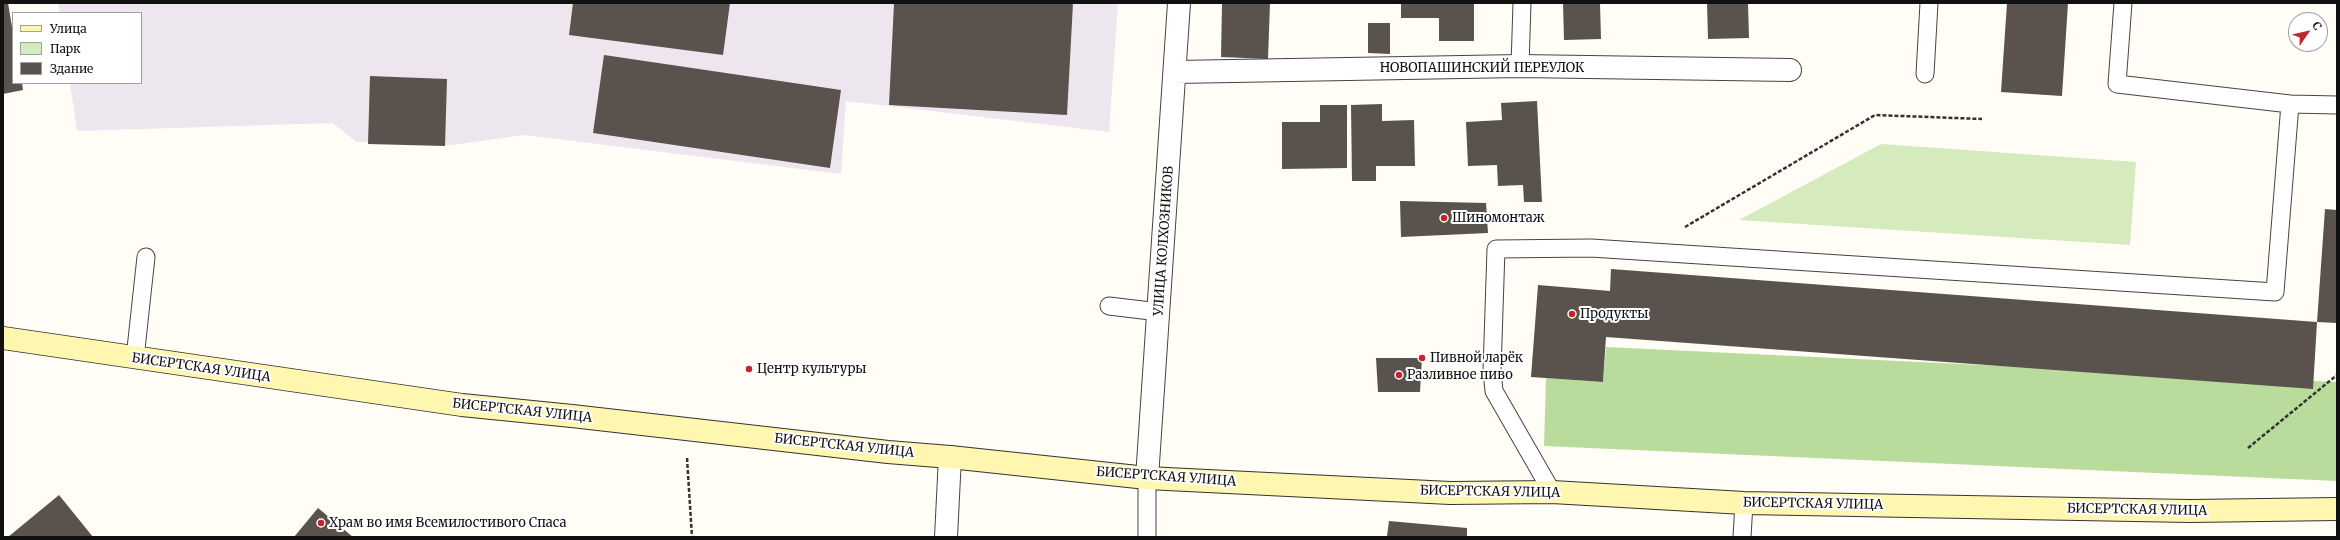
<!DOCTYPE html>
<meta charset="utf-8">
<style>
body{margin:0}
#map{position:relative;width:2340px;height:540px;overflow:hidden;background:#fffdf5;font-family:Merriweather,serif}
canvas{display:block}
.frame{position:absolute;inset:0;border:4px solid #111;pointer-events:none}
.legend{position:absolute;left:12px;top:12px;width:130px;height:72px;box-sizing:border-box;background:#fff;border:1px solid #a0a0a0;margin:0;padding:5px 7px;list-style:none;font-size:12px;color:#111}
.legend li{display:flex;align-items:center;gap:8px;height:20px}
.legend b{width:20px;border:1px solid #a0a0a0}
.north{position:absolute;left:2288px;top:12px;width:40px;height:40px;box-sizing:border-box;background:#fff;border:1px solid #a0a0a0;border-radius:50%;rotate:56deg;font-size:11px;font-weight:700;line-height:16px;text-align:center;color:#111}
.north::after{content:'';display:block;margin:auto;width:14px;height:18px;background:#c4262e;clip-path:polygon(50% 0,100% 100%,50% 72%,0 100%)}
</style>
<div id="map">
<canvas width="2340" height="540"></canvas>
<div class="frame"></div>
<ul class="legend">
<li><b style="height:5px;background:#fff6b0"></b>Улица</li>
<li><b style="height:11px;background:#d5ebbd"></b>Парк</li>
<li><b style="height:11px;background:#5a524d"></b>Здание</li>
</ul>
<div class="north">С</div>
</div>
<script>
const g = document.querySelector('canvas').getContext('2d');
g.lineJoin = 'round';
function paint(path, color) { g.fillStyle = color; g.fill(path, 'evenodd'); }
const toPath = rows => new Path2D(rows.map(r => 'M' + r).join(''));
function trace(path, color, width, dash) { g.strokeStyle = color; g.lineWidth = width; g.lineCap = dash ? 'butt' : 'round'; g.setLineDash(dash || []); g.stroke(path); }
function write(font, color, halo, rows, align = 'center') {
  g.font = font + ' Merriweather,serif'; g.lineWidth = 4; g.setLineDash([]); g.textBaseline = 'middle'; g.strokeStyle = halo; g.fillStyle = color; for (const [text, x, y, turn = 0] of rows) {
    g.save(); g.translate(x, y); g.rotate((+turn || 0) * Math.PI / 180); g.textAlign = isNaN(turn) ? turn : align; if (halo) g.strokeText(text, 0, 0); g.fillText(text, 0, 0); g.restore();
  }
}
paint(toPath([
 [58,3,1118,3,1109,132,846,101,841,174,525,135,451,145,357,142,332,123,77,131,70,83,141,83,141,13,60,13]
]), '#eee6ef');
paint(toPath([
 [1881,144,2136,162,2130,245,1739,220]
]), '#d5ebbd');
paint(toPath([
 [1606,347,2337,382,2337,481,1544,446,1546,378,1603,382]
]), '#b9dc9c');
paint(toPath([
 [3,3,8,3,13,33,13,83,22,83,23,90,3,94],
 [573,3,730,3,723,55,569,35],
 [894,3,1073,3,1067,115,889,105],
 [1222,3,1270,3,1268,59,1221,57],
 [1401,3,1474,3,1474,41,1439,41,1439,18,1401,18],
 [1563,3,1600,3,1601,39,1564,40],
 [1707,3,1748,3,1749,38,1708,39],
 [2007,3,2068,3,2062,96,2001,92],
 [1368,23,1390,23,1390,54,1368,53],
 [604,55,841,90,830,168,593,133],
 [370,76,447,79,445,146,368,144],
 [1537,101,1542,202,1524,202,1523,185,1498,186,1497,165,1468,166,1466,122,1502,120,1501,103],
 [1382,104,1382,121,1414,120,1415,166,1376,166,1376,181,1352,181,1351,105],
 [1320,105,1347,105,1347,168,1282,169,1282,122,1320,122],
 [1400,201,1486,203,1488,233,1401,237],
 [2325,209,2337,210,2337,323,2317,322],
 [1611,269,2317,322,2313,389,1606,337,1603,382,1531,377,1538,285,1610,291],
 [1376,358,1422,358,1420,392,1378,392],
 [59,495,93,537,8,537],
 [318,508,353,537,294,537],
 [1389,521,1467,528,1467,537,1387,536]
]), '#5a524d');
const lane = toPath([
 [2123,3,2117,84,2290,104],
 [1520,66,1522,3],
 [1925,74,1929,3],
 [1109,306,1159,312],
 [135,358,146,257],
 [1552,492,1494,391,1492,371,1496,249,1591,248,2275,292,2290,104,2337,105],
 [1147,537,1147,478],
 [1742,537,1744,503]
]);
const street = toPath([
 [1175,72,1520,66,1790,70],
 [1147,478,1179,3],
 [946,537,950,457]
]);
const secondary = toPath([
 [3,338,462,405,572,416,888,452,950,457,1147,478,1450,493,1552,492,1744,503,2190,511,2337,509]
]);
trace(lane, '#444', 19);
trace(street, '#444', 24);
trace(secondary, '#333', 24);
trace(toPath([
 [1685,227,1875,115,1982,119],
 [2248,448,2337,375],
 [687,458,692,537]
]), '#333', 2.5, [4, 2]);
trace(lane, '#fff', 17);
trace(street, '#fff', 22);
trace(secondary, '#fff6b0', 22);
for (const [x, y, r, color] of [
 [1444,218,4,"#c4262e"],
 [1572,314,4,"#c4262e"],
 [1422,358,4,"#c4262e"],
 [749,369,4,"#c4262e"],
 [1399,375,4,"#c4262e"],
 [321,523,4,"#c4262e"]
]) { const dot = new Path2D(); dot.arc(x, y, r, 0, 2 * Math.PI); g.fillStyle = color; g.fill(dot); trace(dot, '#fff', 1.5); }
write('13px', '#111', '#fff', [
 ["НОВОПАШИНСКИЙ ПЕРЕУЛОК",1482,68],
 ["УЛИЦА КОЛХОЗНИКОВ",1164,241,-86],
 ["БИСЕРТСКАЯ УЛИЦА",201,368,8],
 ["БИСЕРТСКАЯ УЛИЦА",522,411,6],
 ["БИСЕРТСКАЯ УЛИЦА",844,446,6],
 ["БИСЕРТСКАЯ УЛИЦА",1166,477,4],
 ["БИСЕРТСКАЯ УЛИЦА",1490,492,1],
 ["БИСЕРТСКАЯ УЛИЦА",1813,504,1],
 ["БИСЕРТСКАЯ УЛИЦА",2137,510,1]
]);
write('13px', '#111', '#fff', [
 ["Шиномонтаж",1452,218],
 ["Продукты",1580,314],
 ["Пивной ларёк",1430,358],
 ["Центр культуры",757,369],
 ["Разливное пиво",1407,375],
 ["Храм во имя Всемилостивого Спаса",329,523]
], 'left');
</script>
